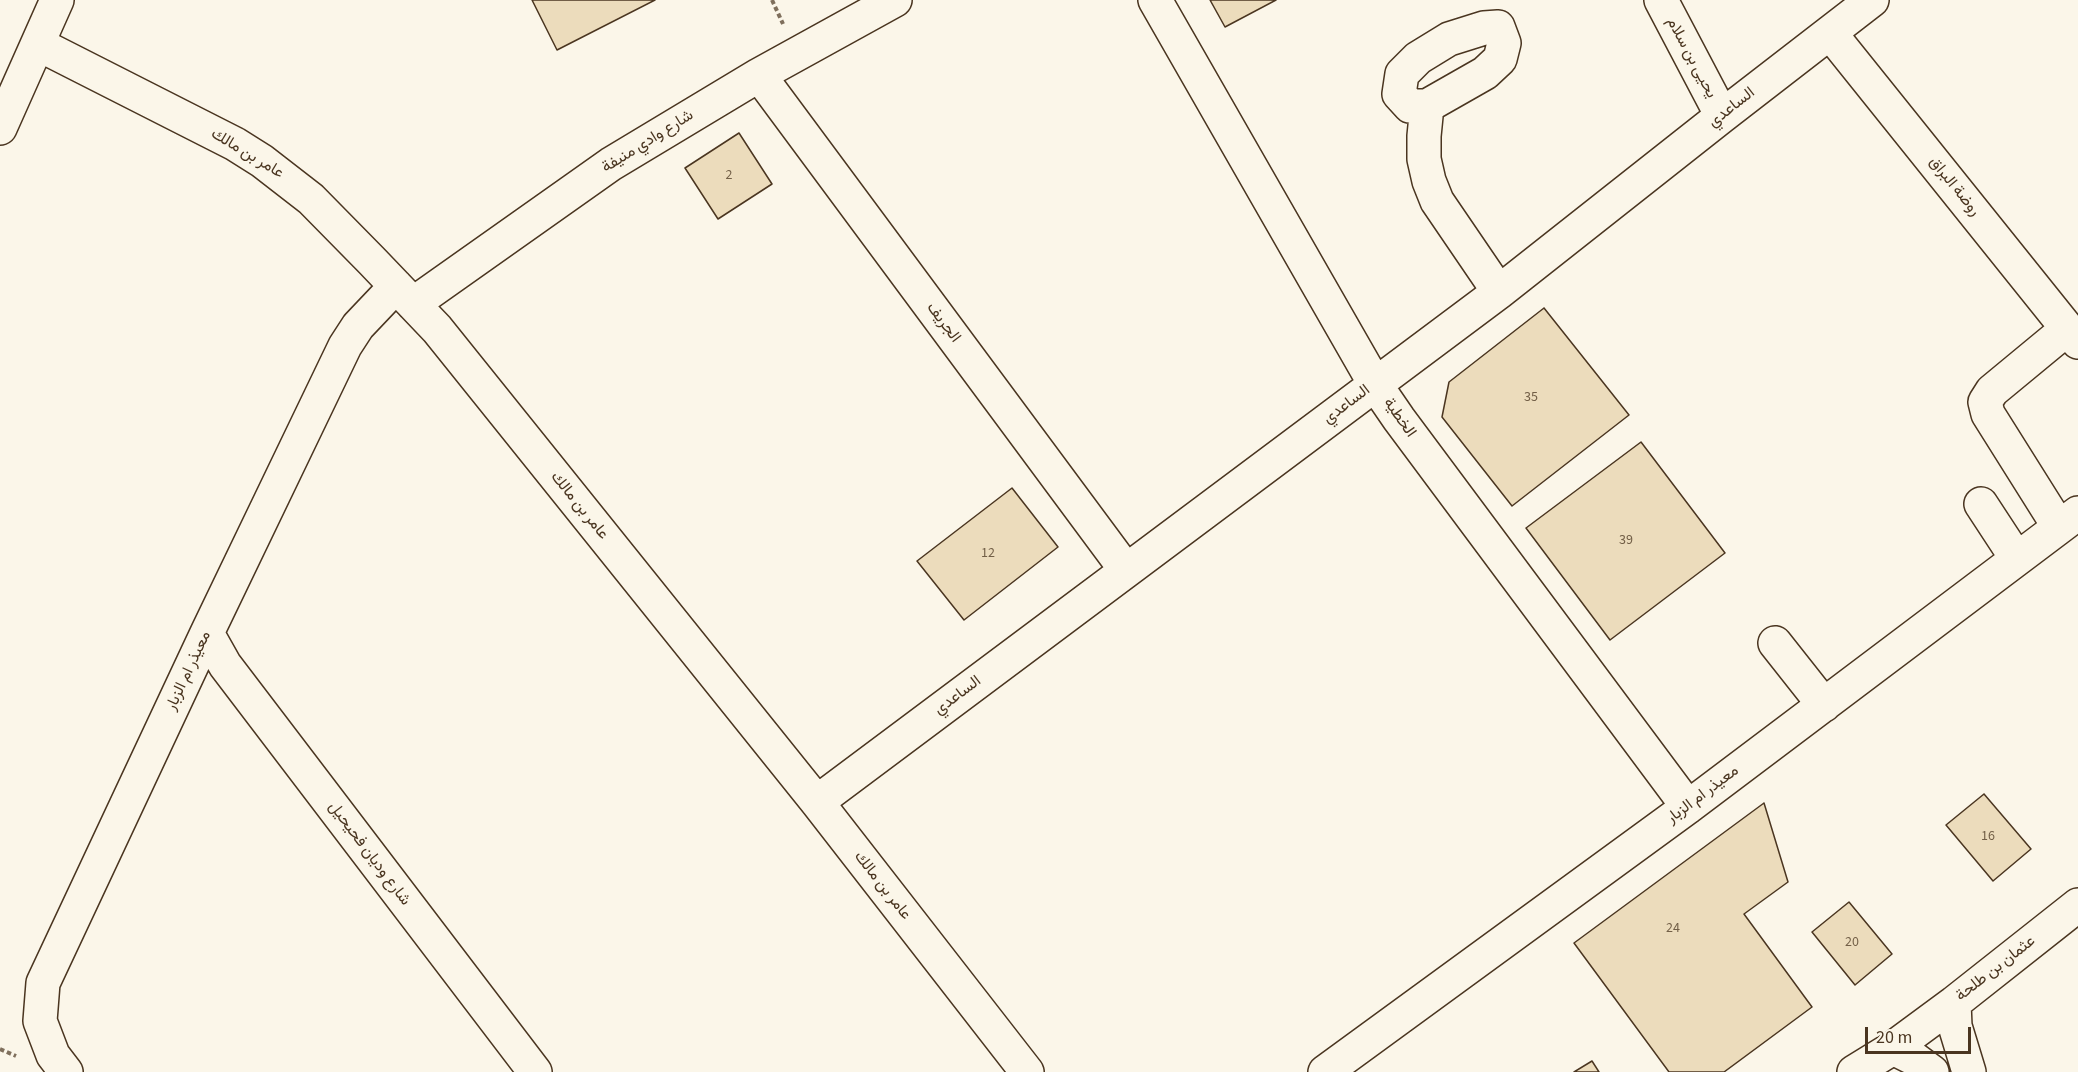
<!DOCTYPE html>
<meta charset="utf-8">
<style>
body{margin:0}
#map{position:relative;width:2078px;height:1072px;overflow:hidden;background:#fbf6e9;font-family:"Source Sans 3",sans-serif}
canvas{display:block}
.scale{position:absolute;left:1865px;top:1027px;width:106px;height:27px;box-sizing:border-box;border:3px solid #4a3520;border-top:0;padding-left:8px;font-size:18px;line-height:21px;white-space:nowrap;color:#4a3520;-webkit-text-stroke:4px #fbf6e9;paint-order:stroke}
</style>
<div id="map">
<canvas width="2078" height="1072"></canvas>
<div class="scale">20 m</div>
</div>
<script>
const g = document.querySelector('canvas').getContext('2d');
g.lineJoin = 'round';
function paint(path, color) { g.fillStyle = color; g.fill(path, 'evenodd'); }
const toPath = rows => new Path2D(rows.map(r => 'M' + r).join(''));
function trace(path, color, width, dash) { g.strokeStyle = color; g.lineWidth = width; g.lineCap = dash ? 'butt' : 'round'; g.setLineDash(dash || []); g.stroke(path); }
function write(font, color, halo, rows, align = 'center') {
  g.font = font + ' "Source Sans 3",Vazirmatn,sans-serif'; g.lineWidth = 4.5; g.setLineDash([]); g.textBaseline = 'middle'; g.strokeStyle = halo; g.fillStyle = color; for (const [text, x, y, turn = 0] of rows) {
    g.save(); g.translate(x, y); g.rotate((+turn || 0) * Math.PI / 180); g.textAlign = isNaN(turn) ? turn : align; if (halo) g.strokeText(text, 0, 0); g.fillText(text, 0, 0); g.restore();
  }
}
const building = toPath([
 [532,0,655,0,557,50,532,0],
 [1210,0,1276,0,1225,27,1210,0],
 [739,133,772,184,718,219,685,168,739,133],
 [1544,308,1629,415,1512,506,1442,417,1449,382,1544,308],
 [1641,442,1725,553,1610,640,1526,528,1641,442],
 [1012,488,1058,547,964,620,917,561,1012,488],
 [1984,794,2031,849,1993,881,1946,825,1984,794],
 [1764,803,1788,882,1744,914,1812,1007,1724,1072,1669,1072,1574,943,1764,803],
 [1849,902,1892,954,1855,985,1812,932,1849,902],
 [1592,1061,1599,1072,1574,1072,1592,1061]
]);
paint(building, '#ecdcbc');
trace(building, '#4a3520', 1.5);
const minor = toPath([
 [1155,0,1375,384,1399,419,1688,807],
 [1661,0,1722,116],
 [1498,27,1504,43,1500,59,1485,73,1427,106,1410,106,1399,94,1402,74,1418,58,1449,39,1484,28,1498,27],
 [1830,33,2078,342],
 [38,44,235,144,262,161,311,199,372,261,437,329,817,802,1027,1072],
 [759,75,1126,570],
 [1427,106,1424,136,1424,159,1429,181,1437,201,1499,292],
 [0,128,57,0],
 [413,304,611,164,759,75,895,0],
 [1981,504,2017,559],
 [2059,527,1988,414,1985,402,1992,391,2067,329],
 [207,633,225,665,535,1072],
 [1775,643,1824,705],
 [817,802,1499,292,1722,116,1872,0],
 [1954,1003,1955,1026,1969,1072],
 [1893,1048,1913,1058,1932,1072],
 [66,1072,53,1055,40,1021,43,983,207,633,345,346,358,326,396,286],
 [1325,1072,1688,807,2078,513],
 [1854,1072,1893,1048,1954,1003,2078,905]
]);
trace(minor, '#4a3520', 36);
trace(toPath([
 [772,0,783,24],
 [0,1049,16,1056]
]), '#7f6f5c', 4, [4.5, 3]);
trace(minor, '#fbf6e9', 33);
write('14px', '#725f47', null, [
 ["2",729,176],
 ["35",1531,398],
 ["39",1626,541],
 ["12",988,554],
 ["16",1988,837],
 ["24",1673,929],
 ["20",1852,943]
]);
write('16px', '#4a3520', '#fbf6e9', [
 ["يحيى بن سلام",1691,58,62],
 ["الساعدي",1732,108,-38],
 ["شارع وادي منيفة",648,142,-32],
 ["عامر بن مالك",247,154,31],
 ["روضة البراق",1954,187,51],
 ["الجريف",943,323,53],
 ["الساعدي",1347,405,-37],
 ["الخطية",1399,418,55],
 ["عامر بن مالك",579,506,51],
 ["معيذر ام الزبار",189,671,-65],
 ["الساعدي",958,696,-37],
 ["معيذر ام الزبار",1703,795,-37],
 ["شارع وديان فحيحيل",369,854,53],
 ["عامر بن مالك",882,886,52],
 ["عثمان بن طلحة",1996,969,-38]
]);
</script>
